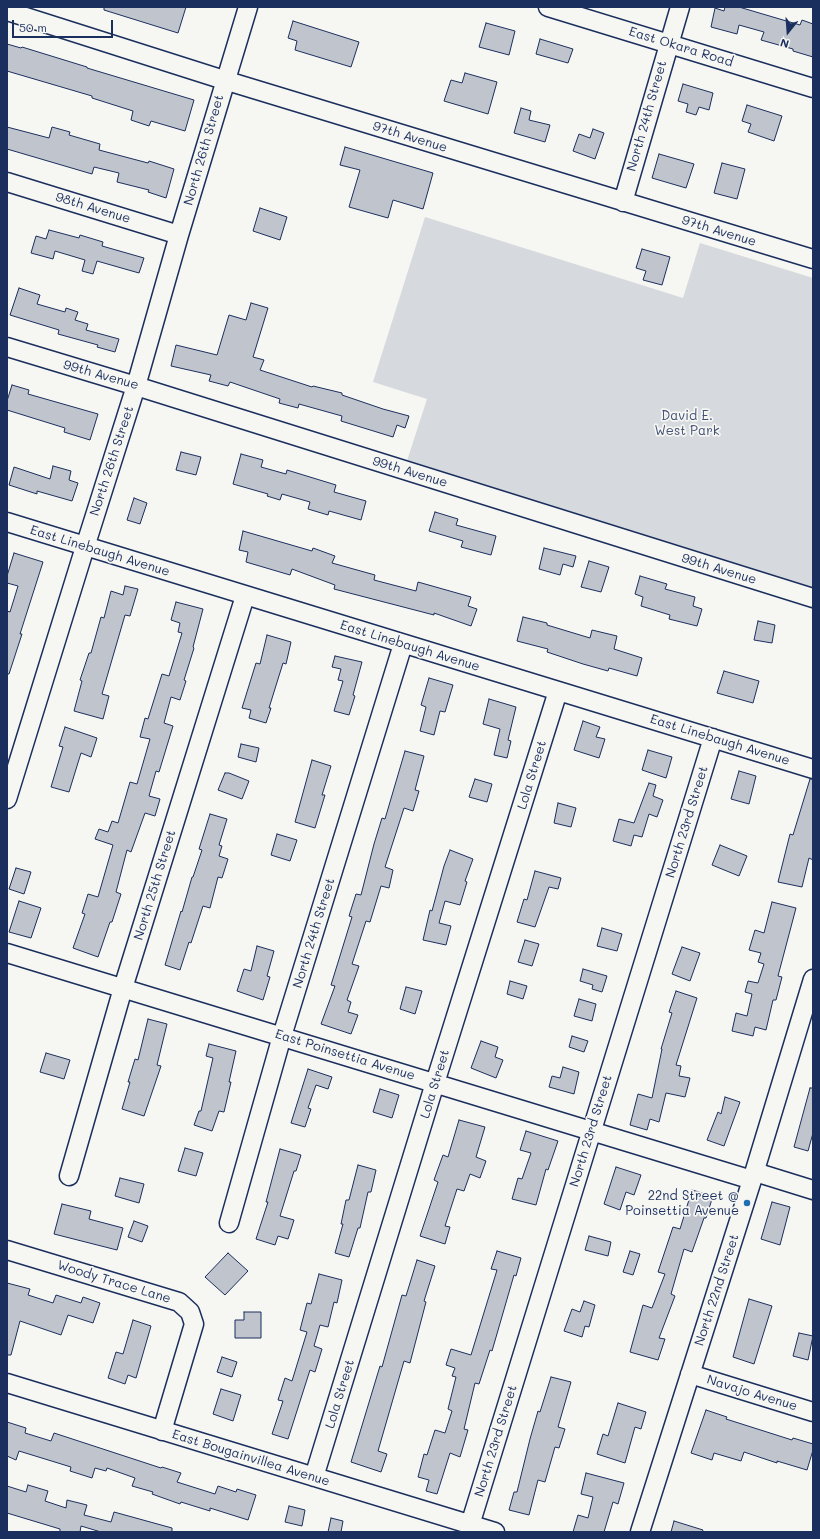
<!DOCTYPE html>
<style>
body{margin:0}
#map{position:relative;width:820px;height:1539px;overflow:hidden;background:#f6f6f2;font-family:Mali,sans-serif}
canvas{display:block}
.frame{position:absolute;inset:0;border:8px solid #1b2f5e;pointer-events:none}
.north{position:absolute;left:768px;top:12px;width:40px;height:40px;-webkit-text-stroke:3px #f6f6f2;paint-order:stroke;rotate:197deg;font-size:11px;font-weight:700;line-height:16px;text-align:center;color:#1b2f5e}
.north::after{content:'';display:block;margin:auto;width:14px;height:18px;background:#1b2f5e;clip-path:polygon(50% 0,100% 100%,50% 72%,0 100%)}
.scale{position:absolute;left:12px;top:20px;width:101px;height:18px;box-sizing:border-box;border:2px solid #1b2f5e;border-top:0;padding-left:5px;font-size:12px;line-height:14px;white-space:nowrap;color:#1b2f5e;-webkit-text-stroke:3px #f6f6f2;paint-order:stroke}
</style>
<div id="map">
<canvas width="820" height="1539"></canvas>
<div class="frame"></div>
<div class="north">N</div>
<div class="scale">50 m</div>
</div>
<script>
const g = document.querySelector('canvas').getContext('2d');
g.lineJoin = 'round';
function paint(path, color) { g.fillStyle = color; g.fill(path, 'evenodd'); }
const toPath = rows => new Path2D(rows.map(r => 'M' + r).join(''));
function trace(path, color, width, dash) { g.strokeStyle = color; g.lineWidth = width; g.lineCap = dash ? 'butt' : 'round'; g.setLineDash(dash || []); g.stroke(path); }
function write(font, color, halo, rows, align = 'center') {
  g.font = font + ' Mali,sans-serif'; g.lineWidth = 3.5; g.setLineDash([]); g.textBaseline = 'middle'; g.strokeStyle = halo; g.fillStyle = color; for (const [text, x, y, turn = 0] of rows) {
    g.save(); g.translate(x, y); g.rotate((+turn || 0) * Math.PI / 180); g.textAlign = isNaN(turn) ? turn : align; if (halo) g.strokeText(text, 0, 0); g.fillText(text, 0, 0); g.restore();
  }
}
paint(toPath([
 [425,217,683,298,700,243,813,278,813,595,405,467,427,399,373,382]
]), '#d6d9dd');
const building = toPath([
 [104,7,186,7,178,33,104,10,104,7],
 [725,7,739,7,800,25,802,20,813,24,813,57,793,51,793,49,761,40,764,32,739,25,737,34,711,27,715,8,724,11,725,7],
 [293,21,359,42,351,67,295,50,297,41,288,38,293,21],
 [486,23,515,31,509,55,479,47,486,23],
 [540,39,573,49,568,63,536,54,540,39],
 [7,44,21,48,22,47,87,67,87,68,194,100,185,131,151,121,149,126,131,120,133,111,92,98,92,96,7,71,7,44],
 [465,73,497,82,488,114,444,101,451,80,462,83,465,73],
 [683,84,713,93,709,110,699,107,696,115,686,112,688,104,678,101,683,84],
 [747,105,782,116,774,141,748,132,751,124,742,121,747,105],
 [521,108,531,111,529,120,550,125,545,142,514,133,521,108],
 [7,127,49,138,52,127,70,132,69,135,100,144,99,150,148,163,149,161,174,169,166,198,148,192,149,190,117,182,119,173,94,167,92,174,7,149,7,127],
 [593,129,604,133,595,159,573,151,579,134,590,138,593,129],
 [345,147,433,173,423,209,393,200,388,218,349,207,360,170,340,165,345,147],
 [659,154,694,164,686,188,652,178,659,154],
 [722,163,745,169,737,199,714,193,722,163],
 [260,208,287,217,280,240,253,231,260,208],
 [49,230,79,238,80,235,103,242,102,246,144,258,139,273,97,261,93,274,82,271,85,260,55,251,53,259,31,253,36,236,46,239,49,230],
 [642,249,670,257,662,285,643,280,646,271,636,268,642,249],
 [19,288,40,295,37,304,65,312,66,308,78,312,75,320,88,324,86,330,119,339,115,352,97,347,98,345,58,334,59,330,10,315,19,288],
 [251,303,268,308,253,357,264,360,260,370,312,387,313,386,342,393,342,395,383,409,409,416,405,428,397,425,393,437,341,421,342,416,299,404,298,408,279,403,280,399,230,382,228,386,209,381,211,375,171,366,176,345,217,355,229,315,246,320,251,303],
 [12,385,29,390,28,394,98,414,90,440,64,432,65,428,7,410,7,401,12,385],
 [181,452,201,457,196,475,176,470,181,452],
 [241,454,263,460,261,467,286,474,287,470,336,485,334,492,366,501,361,520,329,511,328,515,308,509,310,502,282,494,280,500,267,496,268,494,233,484,241,454],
 [53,466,71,471,69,480,78,483,72,501,37,491,37,494,9,485,14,467,50,479,53,466],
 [134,498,147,503,140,524,127,520,134,498],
 [435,512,458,519,456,525,496,536,491,555,461,547,463,541,429,531,435,512],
 [243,531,312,551,313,548,335,556,332,563,375,575,374,580,416,591,418,582,471,597,468,606,477,609,471,626,434,613,434,615,334,589,335,585,292,569,290,575,246,562,248,552,239,550,243,531],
 [544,548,576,556,573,567,563,564,560,575,539,569,544,548],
 [14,553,43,562,20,634,22,634,9,674,7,674,7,611,10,612,18,586,7,583,7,576,14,553],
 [589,561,609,567,601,592,581,587,589,561],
 [640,576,667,584,665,589,695,597,693,606,702,609,697,626,669,619,670,615,641,606,643,597,635,594,640,576],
 [125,586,138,589,130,616,125,615,102,694,109,696,103,719,74,711,82,681,80,680,89,653,91,653,101,617,104,618,111,591,123,595,125,586],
 [176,602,203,609,193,647,194,648,184,680,186,681,180,700,171,697,164,723,173,726,159,772,156,771,149,796,160,799,155,816,145,813,131,852,127,850,116,892,121,894,112,922,110,922,98,957,73,948,85,914,82,913,88,894,98,897,113,845,95,839,99,829,108,832,112,821,118,823,130,782,137,784,150,739,140,737,145,718,148,719,162,674,169,676,182,633,178,632,180,623,171,620,176,602],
 [523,617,547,623,547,625,590,638,592,630,617,636,614,649,642,658,637,676,609,668,608,671,583,664,547,652,548,649,517,641,523,617],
 [758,621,775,625,772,643,754,640,758,621],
 [267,635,291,642,286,664,283,663,269,708,271,708,266,723,249,718,251,710,242,708,256,663,260,664,267,635],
 [335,656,362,662,353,695,355,696,349,715,334,711,343,681,338,680,341,669,332,667,335,656],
 [724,671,759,681,753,703,717,693,724,671],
 [429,678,453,685,445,712,440,711,434,735,420,731,426,707,421,705,429,678],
 [489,699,516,707,508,740,511,741,507,758,494,755,500,729,483,724,489,699],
 [583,721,600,727,596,737,605,739,599,758,574,750,583,721],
 [65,727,97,738,91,757,81,753,69,792,51,787,63,747,59,746,65,727],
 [241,744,259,748,256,762,238,757,241,744],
 [648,750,672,757,666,778,642,770,648,750],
 [405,751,424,756,415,790,419,791,413,811,404,808,385,867,393,870,389,888,381,886,370,922,366,921,352,964,359,966,347,1000,351,1002,348,1012,358,1015,351,1034,321,1024,335,986,331,985,352,917,349,916,356,894,361,895,374,844,382,818,385,819,405,751],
 [312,760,331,766,322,795,325,795,315,828,295,822,312,760],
 [739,771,756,776,749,804,731,799,739,771],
 [225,773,229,773,249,781,242,799,218,790,225,773],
 [475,779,492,784,487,802,469,797,475,779],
 [810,779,813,779,813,860,809,858,802,887,778,882,790,834,793,835,810,779],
 [649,783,656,785,653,796,663,800,657,817,649,814,642,837,634,835,631,846,613,841,619,819,634,823,649,783],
 [558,803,576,808,571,827,554,823,558,803],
 [210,814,227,819,219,845,222,846,219,856,228,859,222,878,218,877,210,908,203,906,191,943,189,942,180,970,165,965,181,911,182,912,192,877,193,877,202,850,199,849,210,814],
 [277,834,297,840,290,861,271,855,277,834],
 [720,845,747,856,739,876,712,865,720,845],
 [450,850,473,859,465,881,467,882,460,905,445,901,439,923,451,926,446,945,423,940,430,910,432,911,444,866,450,850],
 [16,868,31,872,24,894,9,889,16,868],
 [535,871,561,878,558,889,549,887,535,927,517,922,524,899,527,900,535,871],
 [19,901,41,908,31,938,9,932,19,901],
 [772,902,796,908,778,976,782,977,776,1000,773,1000,766,1030,755,1027,753,1036,732,1031,736,1013,747,1016,752,994,745,992,748,981,758,983,764,964,758,962,761,953,749,950,755,930,764,933,772,902],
 [602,928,622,934,617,951,597,946,602,928],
 [525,940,539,944,532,966,518,962,525,940],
 [257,946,274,951,267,976,270,977,263,1000,237,991,244,969,251,971,257,946],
 [682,947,700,953,690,981,672,974,682,947],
 [583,969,607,976,602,992,592,989,593,985,580,981,583,969],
 [510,981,527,986,523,999,507,994,510,981],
 [406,987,422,991,415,1014,400,1009,406,987],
 [676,991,697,998,676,1065,681,1066,679,1076,690,1078,685,1097,666,1093,659,1122,650,1119,647,1130,630,1125,638,1094,652,1098,662,1049,661,1049,672,1013,669,1012,676,991],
 [579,999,596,1004,592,1021,574,1016,579,999],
 [148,1019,167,1024,157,1065,161,1066,144,1116,122,1109,130,1082,128,1082,135,1059,138,1060,148,1019],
 [572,1036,588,1041,584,1052,569,1047,572,1036],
 [481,1041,498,1047,495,1057,503,1060,496,1078,471,1068,481,1041],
 [209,1044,236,1051,229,1082,231,1082,224,1112,219,1111,212,1131,194,1125,199,1111,201,1111,213,1058,206,1056,209,1044],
 [46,1053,70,1060,64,1079,40,1072,46,1053],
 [563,1067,579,1072,574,1094,549,1087,552,1076,560,1078,563,1067],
 [308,1069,332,1077,328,1089,316,1085,308,1108,311,1109,305,1127,291,1123,308,1069],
 [810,1088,813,1088,813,1133,808,1151,794,1147,810,1088],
 [380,1089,399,1095,392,1118,373,1112,380,1089],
 [725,1097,740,1102,724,1146,707,1140,718,1112,721,1114,725,1097],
 [459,1120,485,1127,476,1157,486,1161,480,1178,470,1174,464,1191,457,1189,445,1226,450,1227,445,1244,420,1236,438,1182,434,1180,443,1155,448,1157,459,1120],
 [526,1131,558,1141,548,1170,546,1169,536,1205,512,1199,518,1178,522,1179,531,1153,520,1150,526,1131],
 [185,1148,203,1153,196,1176,178,1171,185,1148],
 [280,1149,301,1155,296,1171,294,1171,280,1216,294,1220,288,1239,278,1236,275,1245,256,1239,268,1202,266,1202,280,1149],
 [358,1165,376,1170,371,1192,368,1192,360,1228,358,1228,349,1257,335,1253,343,1224,341,1224,346,1200,349,1200,358,1165],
 [616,1167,641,1175,634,1195,626,1192,620,1210,604,1204,616,1167],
 [120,1178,144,1184,139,1203,115,1196,120,1178],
 [692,1190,713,1196,706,1218,704,1218,692,1252,684,1249,671,1294,675,1296,659,1338,665,1339,658,1360,630,1352,643,1305,652,1308,665,1274,658,1272,673,1227,680,1229,692,1190],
 [772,1202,790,1207,780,1245,761,1239,772,1202],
 [62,1204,91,1211,89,1219,123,1228,117,1250,54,1234,62,1204],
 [134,1221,148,1226,142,1242,128,1237,134,1221],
 [589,1236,611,1242,608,1256,585,1250,589,1236],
 [497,1251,521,1258,516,1276,514,1275,492,1351,490,1350,479,1384,475,1383,464,1429,468,1430,460,1457,450,1453,437,1494,426,1491,429,1480,418,1477,424,1454,427,1455,435,1430,445,1433,452,1411,448,1409,456,1377,452,1376,455,1368,446,1365,451,1349,471,1355,497,1270,491,1269,497,1251],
 [630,1251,640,1254,633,1275,623,1272,630,1251],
 [228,1253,248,1271,225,1295,205,1277,228,1253],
 [417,1260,435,1266,424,1301,426,1302,410,1363,404,1361,378,1451,387,1454,381,1472,351,1462,380,1366,382,1367,402,1295,406,1296,417,1260],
 [319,1274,342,1280,337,1303,334,1302,328,1327,320,1325,314,1346,322,1349,315,1372,310,1370,288,1439,272,1434,283,1401,278,1400,285,1378,292,1381,307,1332,300,1330,307,1303,311,1304,319,1274],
 [7,1283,30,1289,28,1295,53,1303,56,1295,81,1303,83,1297,100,1303,93,1323,68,1315,61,1335,20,1321,11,1355,7,1355,7,1283],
 [749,1299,772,1306,754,1364,733,1357,749,1299],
 [584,1301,595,1305,589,1327,585,1326,582,1337,564,1331,572,1309,580,1312,584,1301],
 [244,1312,261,1312,261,1338,235,1338,235,1320,244,1320,244,1312],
 [133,1320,151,1326,136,1378,128,1375,125,1384,108,1378,116,1352,123,1354,133,1320],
 [799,1333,813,1336,808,1360,793,1356,799,1333],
 [222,1357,237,1362,232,1377,217,1372,222,1357],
 [551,1377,571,1382,558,1427,565,1429,559,1448,555,1447,545,1482,538,1480,529,1515,509,1510,514,1492,517,1492,530,1439,538,1411,540,1412,551,1377],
 [221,1389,241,1395,233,1421,213,1414,221,1389],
 [618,1403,646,1412,641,1429,635,1427,625,1463,597,1454,603,1434,608,1436,618,1403],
 [706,1410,727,1417,726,1419,792,1440,793,1438,813,1444,813,1450,807,1470,777,1461,777,1463,744,1452,741,1461,714,1453,712,1460,691,1453,706,1410],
 [7,1422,26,1428,25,1433,51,1441,54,1433,161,1468,162,1467,181,1473,177,1482,215,1494,218,1486,236,1492,237,1489,256,1495,248,1520,210,1508,210,1511,181,1502,180,1504,152,1494,153,1492,132,1486,135,1478,107,1468,106,1471,95,1468,92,1478,70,1471,71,1467,19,1451,16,1460,7,1456,7,1422],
 [586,1473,624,1483,618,1504,613,1502,604,1532,573,1532,578,1515,588,1518,593,1497,581,1494,586,1473],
 [28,1485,48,1491,45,1501,66,1508,67,1500,87,1505,84,1515,111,1522,114,1512,172,1528,172,1532,101,1532,81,1526,80,1532,60,1532,60,1529,7,1513,7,1486,26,1492,28,1485],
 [289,1506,305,1510,302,1526,285,1522,289,1506],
 [331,1518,343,1521,341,1532,328,1532,331,1518],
 [674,1521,703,1530,702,1532,671,1532,674,1521]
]);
paint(building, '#c0c4cd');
trace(building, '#1b2f5e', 1);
const minor = toPath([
 [548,7,813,88],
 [7,11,224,80,813,259],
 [7,182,179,235],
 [623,202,680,7],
 [7,347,136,386,813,598],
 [7,522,813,769],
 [7,799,85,547,136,386,179,235,248,7],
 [7,953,752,1180],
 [755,1172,813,1190],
 [69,1176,123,988,245,596],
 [229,1223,282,1036,403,644],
 [7,1250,179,1302,190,1312,194,1324,162,1431],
 [690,1374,813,1412],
 [7,1383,495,1532],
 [314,1477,435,1083,558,691],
 [470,1525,713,738],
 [640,1532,752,1180,813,979]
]);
trace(minor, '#1b2f5e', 21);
trace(minor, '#f6f6f2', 18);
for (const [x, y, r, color] of [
 [747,1203,4,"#1f6fb2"]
]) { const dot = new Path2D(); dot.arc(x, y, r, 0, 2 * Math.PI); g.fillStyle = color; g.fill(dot); trace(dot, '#f6f6f2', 1.5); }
write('13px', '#1b2f5e', '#f6f6f2', [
 ["East Okara Road",681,47,17],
 ["North 24th Street",647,116,-74],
 ["97th Avenue",410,137,17],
 ["North 26th Street",204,150,-74],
 ["98th Avenue",93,208,17],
 ["97th Avenue",719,231,17],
 ["99th Avenue",101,375,16],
 ["North 26th Street",112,461,-72],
 ["99th Avenue",410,472,17],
 ["East Linebaugh Avenue",100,551,17],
 ["99th Avenue",719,569,17],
 ["East Linebaugh Avenue",410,646,17],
 ["East Linebaugh Avenue",720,740,17],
 ["Lola Street",532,775,-73],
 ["North 23rd Street",687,822,-73],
 ["North 25th Street",155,885,-73],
 ["North 24th Street",314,933,-73],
 ["East Poinsettia Avenue",345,1055,17],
 ["Lola Street",435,1084,-73],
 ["North 23rd Street",591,1131,-73],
 ["Woody Trace Lane",114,1282,17],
 ["North 22nd Street",717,1290,-72],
 ["Navajo Avenue",752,1393,17],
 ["Lola Street",340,1394,-73],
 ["North 23rd Street",496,1441,-73],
 ["East Bougainvillea Avenue",251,1458,17]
]);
write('13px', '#405177', '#f6f6f2', [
 ["David E.",687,416],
 ["West Park",687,431]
]);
write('13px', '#1b2f5e', '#f6f6f2', [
 ["22nd Street @",739,1196],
 ["Poinsettia Avenue",739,1211]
], 'right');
</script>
